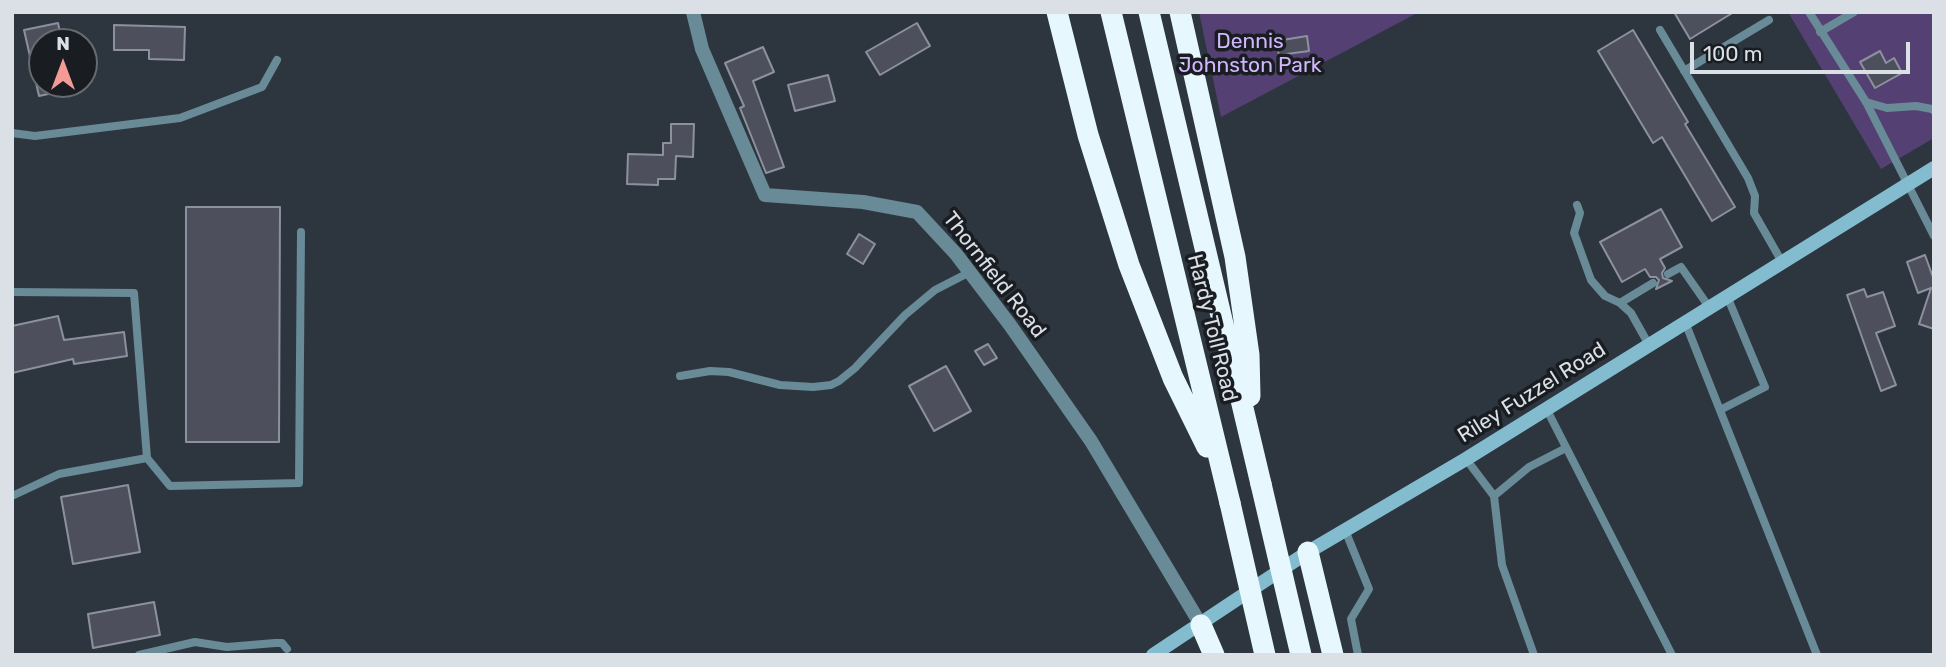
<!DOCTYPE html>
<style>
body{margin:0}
#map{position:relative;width:1946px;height:667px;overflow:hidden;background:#2d363f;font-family:Rubik,sans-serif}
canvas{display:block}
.frame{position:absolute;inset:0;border:14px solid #dae0e6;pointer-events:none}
.north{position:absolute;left:28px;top:28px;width:70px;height:70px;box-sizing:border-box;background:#191d21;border:2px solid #666b70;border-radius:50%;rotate:0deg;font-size:19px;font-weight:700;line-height:28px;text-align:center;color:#dae0e6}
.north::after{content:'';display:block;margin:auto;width:24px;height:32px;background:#f59b97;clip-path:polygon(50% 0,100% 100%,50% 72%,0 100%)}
.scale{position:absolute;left:1690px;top:42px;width:220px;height:32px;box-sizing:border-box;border:4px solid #dae0e6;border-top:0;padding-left:9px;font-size:21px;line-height:24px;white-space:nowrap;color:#dae0e6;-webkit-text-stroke:5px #191d21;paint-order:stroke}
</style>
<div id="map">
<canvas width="1946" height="667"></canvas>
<div class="frame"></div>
<div class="north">N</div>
<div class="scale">100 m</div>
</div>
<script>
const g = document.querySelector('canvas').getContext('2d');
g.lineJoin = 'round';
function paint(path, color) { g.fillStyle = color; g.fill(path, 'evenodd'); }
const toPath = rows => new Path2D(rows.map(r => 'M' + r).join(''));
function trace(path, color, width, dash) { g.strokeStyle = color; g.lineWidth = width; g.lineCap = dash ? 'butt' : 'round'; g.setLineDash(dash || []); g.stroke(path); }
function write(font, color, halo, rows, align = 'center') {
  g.font = font + ' Rubik,sans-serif'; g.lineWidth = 7; g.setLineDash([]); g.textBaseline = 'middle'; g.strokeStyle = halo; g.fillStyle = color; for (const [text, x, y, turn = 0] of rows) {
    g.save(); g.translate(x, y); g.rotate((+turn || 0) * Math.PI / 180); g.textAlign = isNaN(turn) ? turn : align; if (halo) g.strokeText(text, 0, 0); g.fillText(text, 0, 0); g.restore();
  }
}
paint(toPath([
 [1199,12,1419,12,1221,117],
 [1788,12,1934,12,1934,138,1881,169]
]), '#544073');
const building = toPath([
 [1674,12,1734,12,1690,39,1674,12],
 [58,23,62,42,42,42,42,84,71,84,71,89,39,96,24,30,58,23],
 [917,23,930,46,880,75,866,52,917,23],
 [114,25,185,27,184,60,149,59,149,50,114,50,114,25],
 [1633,30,1688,122,1685,124,1735,207,1712,221,1662,137,1653,143,1598,51,1633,30],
 [1307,36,1309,51,1279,55,1276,41,1307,36],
 [763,47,774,72,753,81,784,167,766,173,740,108,744,106,725,63,763,47],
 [1880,51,1886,63,1894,58,1902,73,1875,88,1860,62,1880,51],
 [828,75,835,101,795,111,788,85,828,75],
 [671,124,694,124,693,157,676,156,675,179,658,179,658,185,627,184,628,154,663,155,663,143,671,143,671,124],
 [186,207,280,207,279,442,186,442,186,207],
 [1661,209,1682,247,1660,259,1665,268,1662,273,1663,278,1672,281,1656,289,1659,280,1656,277,1650,277,1645,269,1622,282,1600,242,1661,209],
 [859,234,875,244,863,264,847,254,859,234],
 [1925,255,1934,280,1934,329,1919,324,1931,288,1918,293,1907,262,1925,255],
 [1864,289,1867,297,1883,292,1895,326,1876,333,1896,385,1881,391,1847,295,1864,289],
 [58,316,64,340,124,332,127,356,74,364,73,359,12,373,12,326,58,316],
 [988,344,997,358,984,365,975,351,988,344],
 [946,366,971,411,934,431,909,386,946,366],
 [128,485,140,552,73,564,61,497,128,485],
 [154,602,160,635,93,648,88,614,154,602]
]);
paint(building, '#4d505c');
trace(building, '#8d909e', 2);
trace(toPath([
 [1809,12,1866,102,1934,236],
 [1660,30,1748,178,1755,196,1754,213,1782,262],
 [1820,32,1854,12],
 [1684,71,1769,20],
 [1866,102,1887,108,1916,106,1932,109,1934,111],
 [12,133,35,136,180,118,262,87,277,60],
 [1577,205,1580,213,1574,233,1591,280,1605,296,1620,303,1631,313,1649,345],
 [1668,274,1681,267,1709,307],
 [12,292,134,293,147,458,59,474,12,496],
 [1620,303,1653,283],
 [1685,322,1817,655],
 [680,376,710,371,729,372,780,385,813,387,831,385,839,381,855,368,905,315,935,290,970,272],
 [1546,408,1672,655],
 [1720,410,1765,387,1727,296],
 [147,458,170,486,299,483,301,232],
 [1466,459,1494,496,1502,565,1534,655],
 [1494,496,1529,467,1566,448],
 [1345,530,1369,589,1351,619,1358,655],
 [139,655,195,642,227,647,275,643,282,643,287,649]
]), '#688b97', 8);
trace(toPath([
 [693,12,702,49,765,195,863,202,917,212,956,254,1010,325,1091,441,1201,625]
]), '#688b97', 14);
trace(toPath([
 [1153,655,1308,552,1466,459,1934,168]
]), '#82bcce', 14);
trace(toPath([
 [1057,12,1088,135,1129,265,1173,378,1207,447],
 [1111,12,1230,503],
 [1149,12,1261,484],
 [1180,12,1235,257,1249,355,1250,396],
 [1308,552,1333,655],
 [1201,625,1214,655]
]), '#e6f7fd', 21);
trace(toPath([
 [1261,484,1301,655],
 [1230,503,1265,655]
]), '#e6f7fd', 21);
write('21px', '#d0b6fc', '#191d21', [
 ["Dennis",1250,42],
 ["Johnston Park",1250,66]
]);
write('21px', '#dae0e6', '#191d21', [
 ["Thornfield Road",994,275,52],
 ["Hardy Toll Road",1212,328,76],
 ["Riley Fuzzel Road",1532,393,-32]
]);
</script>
